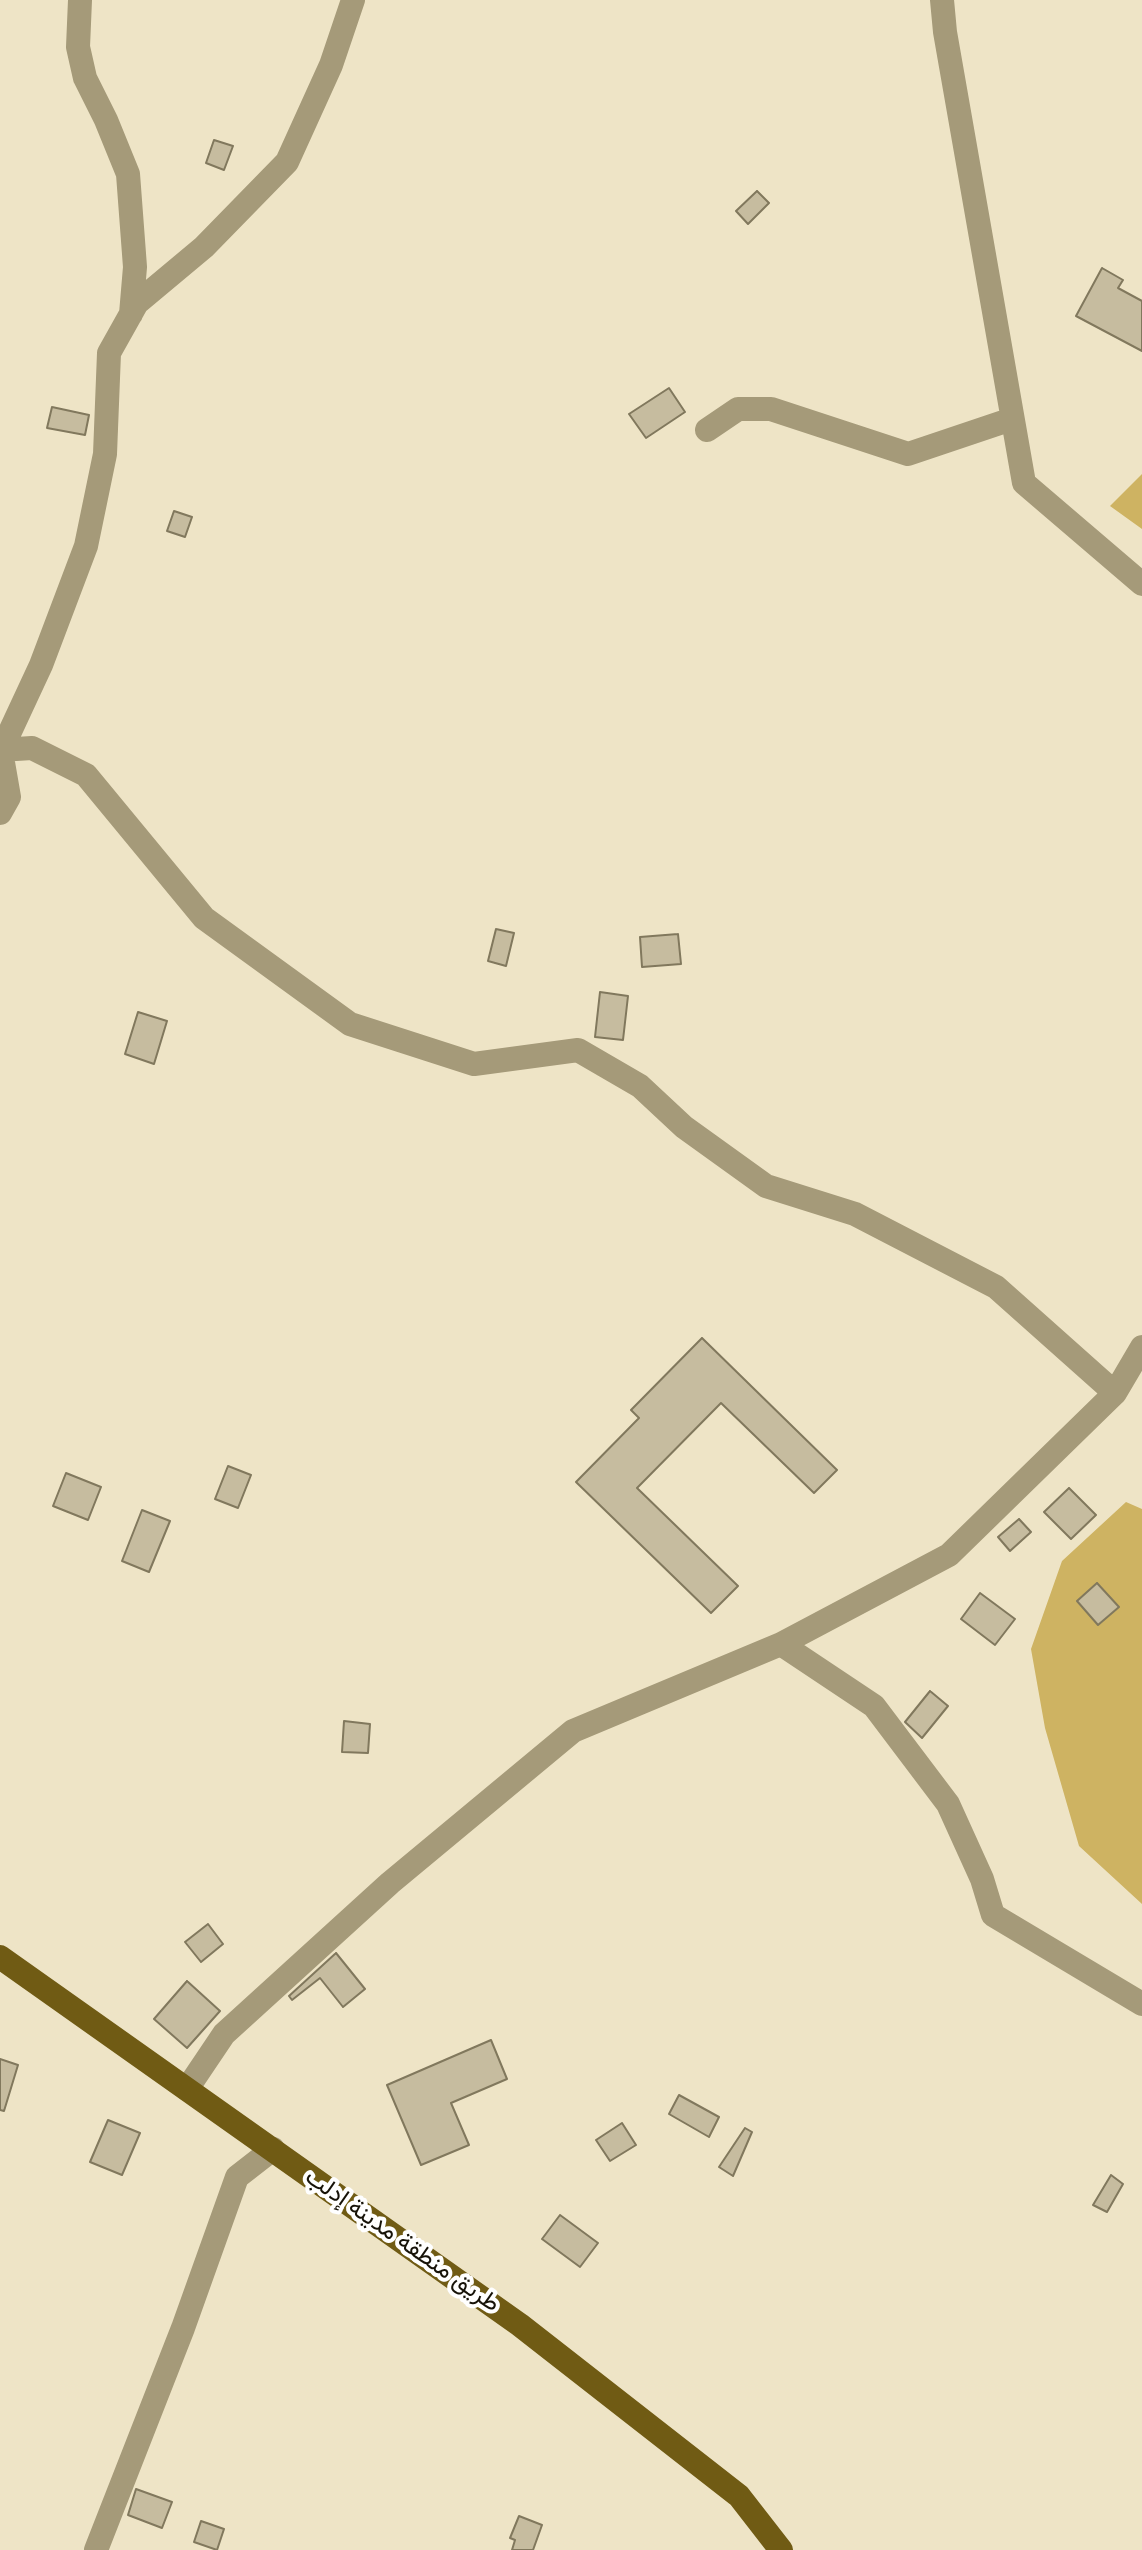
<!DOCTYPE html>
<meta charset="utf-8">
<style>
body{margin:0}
canvas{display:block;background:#eee4c6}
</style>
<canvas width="1142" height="2550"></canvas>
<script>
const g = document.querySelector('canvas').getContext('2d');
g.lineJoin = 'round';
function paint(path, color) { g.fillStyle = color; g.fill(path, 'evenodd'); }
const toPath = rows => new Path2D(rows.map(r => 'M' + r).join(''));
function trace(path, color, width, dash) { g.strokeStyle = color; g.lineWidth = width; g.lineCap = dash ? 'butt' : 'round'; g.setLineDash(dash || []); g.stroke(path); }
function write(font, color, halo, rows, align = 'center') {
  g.font = font + ' "Varela Round",Vazirmatn,sans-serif'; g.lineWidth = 8; g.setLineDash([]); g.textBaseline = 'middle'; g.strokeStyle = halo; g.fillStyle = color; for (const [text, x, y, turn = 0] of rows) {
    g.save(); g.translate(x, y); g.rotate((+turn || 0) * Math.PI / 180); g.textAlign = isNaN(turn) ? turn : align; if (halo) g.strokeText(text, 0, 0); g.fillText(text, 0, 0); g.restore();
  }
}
paint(toPath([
 [1142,474,1142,529,1110,506],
 [1126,1502,1142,1509,1142,1904,1079,1846,1045,1728,1031,1649,1062,1561]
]), '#ceb362');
const building = toPath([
 [214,140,233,146,224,170,206,163,214,140],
 [757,191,769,203,748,224,736,211,757,191],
 [1102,268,1123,280,1118,288,1142,301,1142,351,1076,316,1102,268],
 [669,388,685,412,646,438,629,414,669,388],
 [52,407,89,415,85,435,47,428,52,407],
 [174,511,192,517,185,537,167,531,174,511],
 [496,929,514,933,506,966,488,961,496,929],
 [678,934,681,964,642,967,640,937,678,934],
 [600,992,628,996,623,1040,595,1037,600,992],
 [138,1012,167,1021,154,1064,125,1054,138,1012],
 [702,1338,837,1470,814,1493,721,1403,637,1488,738,1586,711,1613,576,1482,639,1418,631,1410,702,1338],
 [228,1466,251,1475,238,1508,215,1499,228,1466],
 [66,1473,101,1487,88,1520,53,1506,66,1473],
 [1069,1488,1096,1515,1071,1539,1044,1512,1069,1488],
 [142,1510,170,1521,149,1572,122,1561,142,1510],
 [1019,1519,1031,1532,1010,1551,998,1537,1019,1519],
 [1097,1583,1119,1607,1098,1625,1077,1601,1097,1583],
 [980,1593,1015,1619,995,1645,961,1619,980,1593],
 [930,1691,948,1706,922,1738,905,1722,930,1691],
 [344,1721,370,1724,368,1753,342,1752,344,1721],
 [208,1924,223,1944,201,1962,185,1942,208,1924],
 [336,1953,365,1989,343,2007,320,1978,292,2000,289,1996,336,1953],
 [187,1981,220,2011,187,2048,154,2019,187,1981],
 [491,2040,507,2079,451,2103,469,2145,421,2165,387,2085,491,2040],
 [0,2059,18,2065,4,2111,0,2110,0,2059],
 [679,2095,719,2117,709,2137,669,2114,679,2095],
 [108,2120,140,2133,122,2175,90,2162,108,2120],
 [622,2123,636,2145,610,2161,596,2140,622,2123],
 [745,2128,752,2132,733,2176,719,2167,745,2128],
 [1111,2175,1123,2184,1107,2212,1093,2205,1111,2175],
 [560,2215,598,2243,580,2267,542,2239,560,2215],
 [136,2489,172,2502,162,2528,128,2515,136,2489],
 [519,2516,542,2525,533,2550,512,2550,515,2540,510,2538,519,2516],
 [201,2521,224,2529,217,2550,194,2542,201,2521]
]);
paint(building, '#c6bc9f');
trace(building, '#81785d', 2);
trace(toPath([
 [80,0,78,47,85,78,106,120,128,174,135,267,131,314],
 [942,0,945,32,1024,483,1142,584],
 [707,430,738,409,771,409,908,454,1012,419],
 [0,750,32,748,86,775,204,918,350,1024,474,1064,578,1050,640,1086,684,1127,766,1186,855,1214,996,1287,1115,1393],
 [0,813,9,797,1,751,41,665,86,546,105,454,109,353,137,303,204,247,287,162,331,65,353,0],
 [781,1644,874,1706,948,1804,982,1879,993,1915,1142,2004],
 [187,2089,224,2034,390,1883,573,1731,781,1644,949,1555,1115,1393,1142,1347],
 [96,2550,183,2328,237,2177,273,2149]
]), '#a59a79', 24);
trace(toPath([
 [0,1957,520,2325,739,2496,781,2550]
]), '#705b14', 24);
write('24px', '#161208', '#fff', [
 ["طريق منطقة مدينة إدلب",402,2241,35]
]);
</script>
